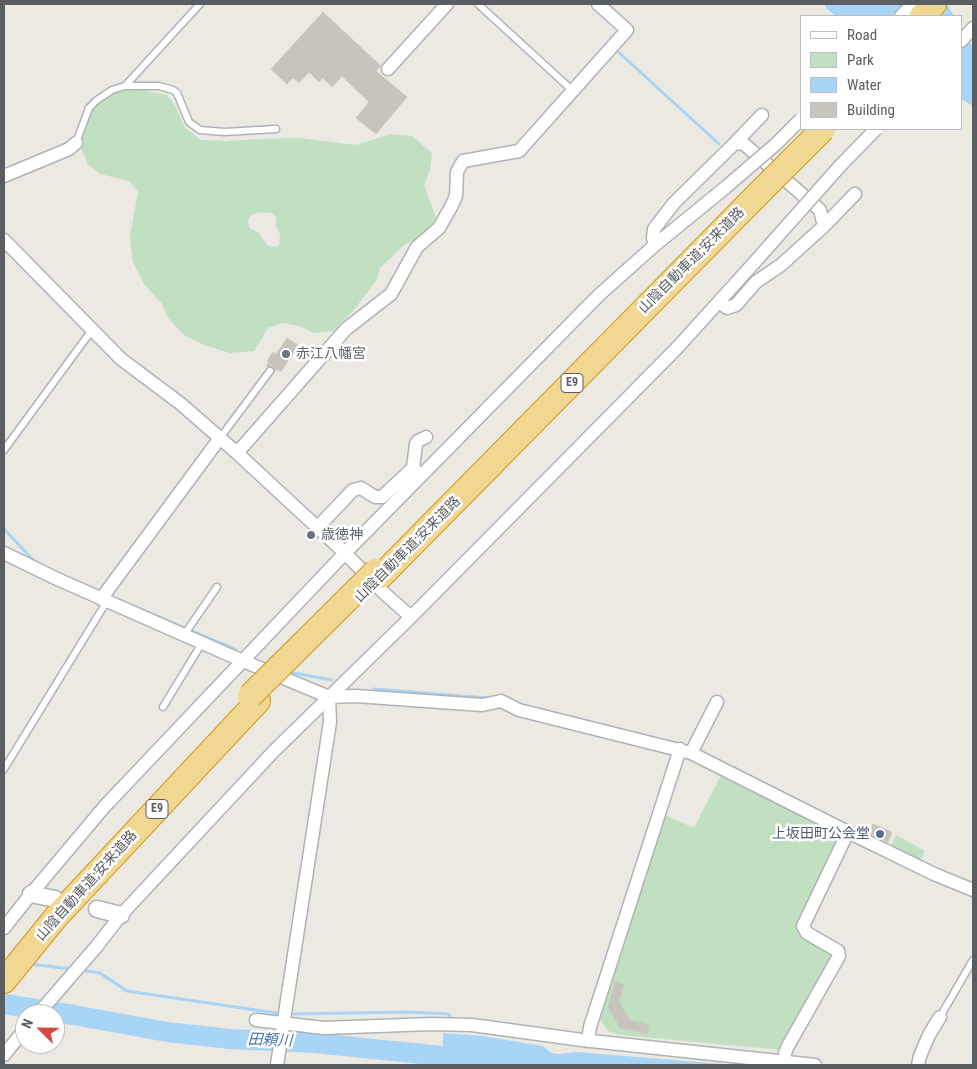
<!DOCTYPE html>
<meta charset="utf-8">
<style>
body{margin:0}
#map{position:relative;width:977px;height:1069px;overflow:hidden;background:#ebe9e2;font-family:"Roboto Condensed",sans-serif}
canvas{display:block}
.frame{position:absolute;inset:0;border:5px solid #5a5d61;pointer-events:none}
.legend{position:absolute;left:800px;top:15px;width:162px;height:115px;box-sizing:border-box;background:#fff;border:1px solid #bdbec0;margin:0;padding:6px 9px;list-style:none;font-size:15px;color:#5a5d61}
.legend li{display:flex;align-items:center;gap:10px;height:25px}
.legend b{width:25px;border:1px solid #bdbec0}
.north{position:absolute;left:15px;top:1004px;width:50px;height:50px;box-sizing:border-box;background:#fff;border:1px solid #bdbec0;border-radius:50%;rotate:293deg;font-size:14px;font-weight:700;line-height:20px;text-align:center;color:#5a5d61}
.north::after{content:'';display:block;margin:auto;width:18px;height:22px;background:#d5493e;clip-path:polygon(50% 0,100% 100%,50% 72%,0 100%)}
</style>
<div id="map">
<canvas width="977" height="1069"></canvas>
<div class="frame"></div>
<ul class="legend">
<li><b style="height:6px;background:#fff"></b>Road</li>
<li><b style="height:14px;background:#c1e0c1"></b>Park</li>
<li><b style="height:14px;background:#a8d4f5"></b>Water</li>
<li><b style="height:14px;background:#c7c4be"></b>Building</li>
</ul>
<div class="north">N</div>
</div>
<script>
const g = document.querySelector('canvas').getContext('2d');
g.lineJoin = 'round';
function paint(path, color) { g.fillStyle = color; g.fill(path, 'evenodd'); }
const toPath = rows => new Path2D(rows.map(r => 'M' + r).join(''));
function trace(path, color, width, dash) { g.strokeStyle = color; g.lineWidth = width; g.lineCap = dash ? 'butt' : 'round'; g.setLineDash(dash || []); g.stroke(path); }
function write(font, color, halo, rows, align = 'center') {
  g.font = font + ' "Roboto Condensed","Noto Sans JP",sans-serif'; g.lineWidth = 5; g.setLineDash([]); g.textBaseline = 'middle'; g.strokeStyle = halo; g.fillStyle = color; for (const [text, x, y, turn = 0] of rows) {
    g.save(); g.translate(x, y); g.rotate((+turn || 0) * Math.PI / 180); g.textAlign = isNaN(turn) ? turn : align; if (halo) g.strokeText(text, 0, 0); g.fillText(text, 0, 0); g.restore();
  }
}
paint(toPath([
 [141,90,167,95,175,105,185,128,201,140,226,141,258,139,299,138,356,145,391,134,412,136,432,153,430,170,424,185,436,218,426,233,403,246,380,268,376,281,353,311,333,331,314,333,300,326,283,323,268,328,254,351,230,353,204,345,184,335,168,318,162,304,144,284,133,262,130,237,138,192,129,181,100,174,88,164,82,151,81,142,85,126,92,110,103,99,118,91],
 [259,212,271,213,276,217,276,226,280,234,279,245,274,247,267,245,258,232,249,228,248,221,251,215],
 [721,775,843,836,798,927,800,933,833,951,835,957,781,1050,620,1035,608,1031,601,1021,600,1015,663,814,694,828],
 [896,835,925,851,920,861,890,848]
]), '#c1e0c1');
paint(toPath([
 [824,4,947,4,954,16,836,16,827,9],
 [961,28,973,48,973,106,961,99],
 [443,1033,482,1036,543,1046,551,1053,559,1054,577,1052,734,1065,443,1065]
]), '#a8d4f5');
trace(toPath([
 [614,48,719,144],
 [4,529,34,561],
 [133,606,236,650],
 [288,672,332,680],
 [374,689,487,698],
 [29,964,72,969],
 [81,970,100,973,127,991,276,1013],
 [294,1014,408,1012,449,1014,451,1022]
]), '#a8d4f5', 3);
trace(toPath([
 [4,1004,74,1015,167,1032,230,1039,315,1043,471,1059]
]), '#a8d4f5', 20);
const building = toPath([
 [323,12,381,66,376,71,407,97,376,134,356,118,369,102,342,76,332,87,323,78,319,82,309,72,299,83,293,78,287,84,271,69,323,12],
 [287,338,298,345,281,372,277,369,275,372,273,367,266,366,269,362,267,361,273,352,276,354,287,338],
 [873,824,892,832,888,842,869,833,873,824],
 [615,982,624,984,619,1002,630,1020,649,1025,647,1034,620,1028,608,1007,615,982]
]);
paint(building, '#c7c4be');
trace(building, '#cfcbc1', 1);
const service = toPath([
 [478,4,573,91],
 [125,86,159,86,173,90,177,93,189,122,200,130,225,132,276,129],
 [76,143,89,108,97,100,112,90,125,86,200,4],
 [220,438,270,371],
 [4,450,92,330],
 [184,635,217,587],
 [163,707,202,643],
 [4,769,107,601],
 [940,1017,973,960]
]);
const minor = toPath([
 [901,16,913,4],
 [961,41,973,28],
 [388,69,447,4],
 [735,143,762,115],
 [4,176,69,149,76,143],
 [824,226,855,194],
 [4,240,121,359,181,404,237,453,345,553,384,593,411,617],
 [655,245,653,238,654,229,674,203,735,143,744,144,820,210,824,226,781,265,756,282,736,305,727,308,720,302],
 [237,453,346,329,391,294,417,247,439,228,451,207,456,196,457,172,463,161,519,151,627,30,598,4],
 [413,468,416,444,418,441,426,437],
 [317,528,353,490,361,488,375,497,382,497,413,468,421,476],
 [4,553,55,578,243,661,329,697,356,696,482,705,501,701,519,710,691,753,850,833,934,874,973,890],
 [101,599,220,438],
 [691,753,717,702],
 [4,928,31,894,105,806,345,553,599,295,655,245,726,187],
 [38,1014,97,946,121,915,273,752,411,617,677,348,753,264],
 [256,1020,324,1028,431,1024,472,1025,582,1040,815,1065],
 [588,1041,590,1027,680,749],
 [4,1055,25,1029],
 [785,1063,785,1053,788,1046,839,956,838,951,807,933,803,926,848,832],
 [277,1065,330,722,329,697],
 [918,1065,920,1056,929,1035,940,1017]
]);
const tertiary = toPath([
 [31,894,55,899],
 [97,909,121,915]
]);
const motorway = toPath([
 [922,16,934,4],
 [381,576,762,190],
 [4,981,56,917,258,701]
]);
trace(service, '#afb2b6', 9);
trace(minor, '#afb2b6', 15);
trace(tertiary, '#afb2b6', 19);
trace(motorway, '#d49819', 26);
trace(service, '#fff', 6);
trace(minor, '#fff', 12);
trace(tertiary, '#fff', 16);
trace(motorway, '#f0d893', 24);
const minorBridge = toPath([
 [726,187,776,144,801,119],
 [753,264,840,166,876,129]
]);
const motorwayBridge = toPath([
 [762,190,823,129],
 [250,696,376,571]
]);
trace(minorBridge, '#afb2b6', 15, []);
trace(motorwayBridge, '#d49819', 26, []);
trace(minorBridge, '#fff', 12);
trace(motorwayBridge, '#f0d893', 24);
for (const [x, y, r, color] of [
 [286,354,5,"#6b7280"],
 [311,535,5,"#6b7280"],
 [880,834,5,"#5c6f8a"]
]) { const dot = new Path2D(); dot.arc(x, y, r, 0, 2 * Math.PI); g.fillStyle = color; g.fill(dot); trace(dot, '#fff', 2); }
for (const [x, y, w] of [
 [572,383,22],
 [157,809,22]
]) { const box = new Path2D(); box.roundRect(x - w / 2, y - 9.5, w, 19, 4); g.fillStyle = '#fff'; g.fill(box); trace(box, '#5a5d61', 1); }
write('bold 12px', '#5a5d61', null, [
 ["E9",572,383],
 ["E9",157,809]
]);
write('14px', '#5a5d61', '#fff', [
 ["山陰自動車道;安来道路",692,261,-45],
 ["山陰自動車道;安来道路",408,550,-45],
 ["山陰自動車道;安来道路",87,886,-48]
]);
write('14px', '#5b616d', '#fff', [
 ["赤江八幡宮",296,354],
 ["歳徳神",321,535]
], 'left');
write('14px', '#4e5e75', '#fff', [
 ["上坂田町公会堂",870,834]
], 'right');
write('italic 15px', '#4876a4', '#fff', [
 ["田頼川",270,1041,2]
]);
</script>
